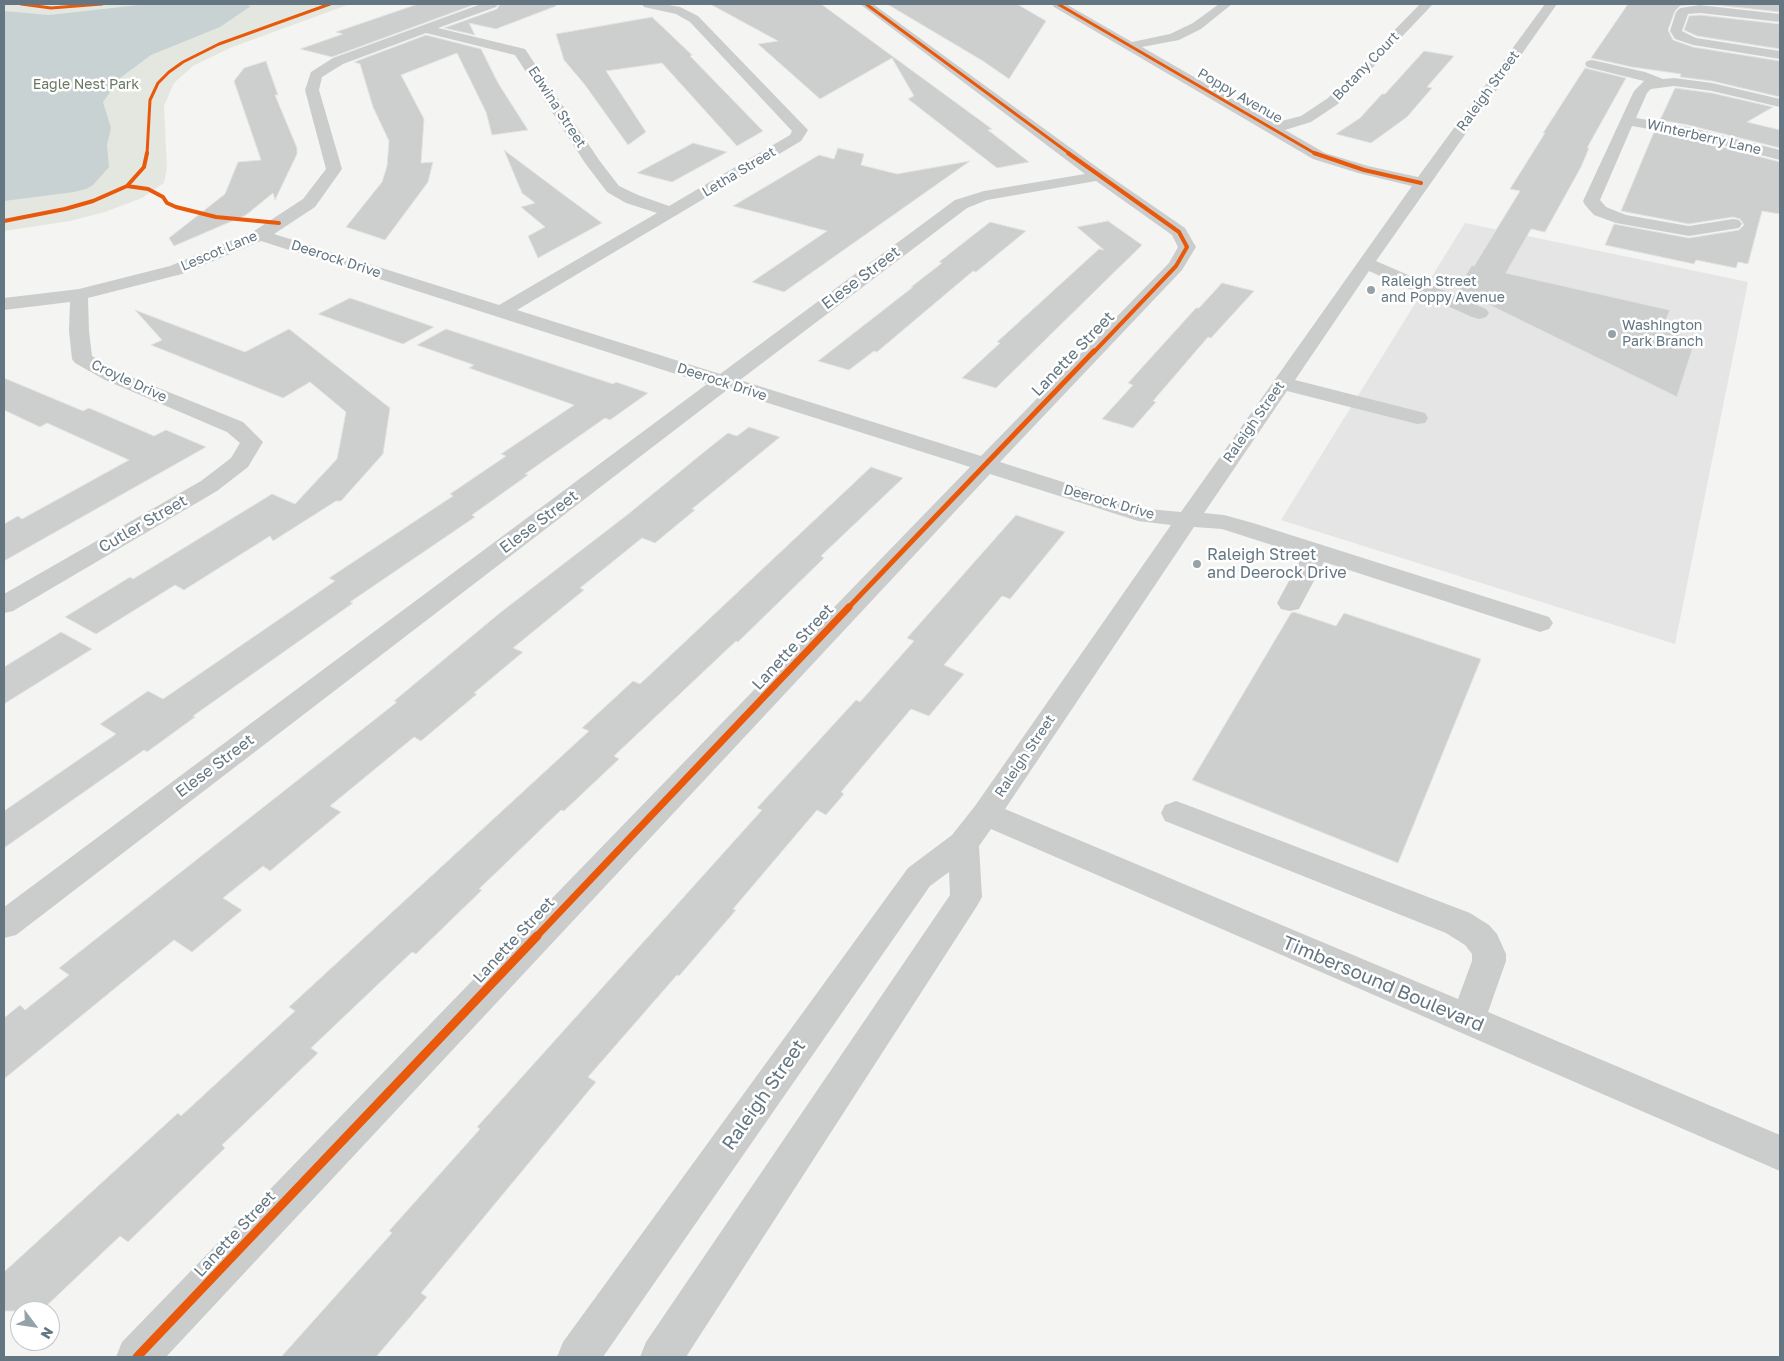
<!DOCTYPE html>
<style>
body{margin:0}
#map{position:relative;width:1784px;height:1361px;overflow:hidden;background:#f4f4f2;font-family:"Golos Text",sans-serif}
canvas{display:block}
.frame{position:absolute;inset:0;border:5px solid #637682;pointer-events:none}
.north{position:absolute;left:10px;top:1301px;width:50px;height:50px;box-sizing:border-box;background:#fff;border:1px solid #c1c8cd;border-radius:50%;rotate:121deg;font-size:14px;font-weight:700;line-height:20px;text-align:center;color:#637682}
.north::after{content:'';display:block;margin:auto;width:18px;height:22px;background:#96a2a9;clip-path:polygon(50% 0,100% 100%,50% 72%,0 100%)}
</style>
<div id="map">
<canvas width="1784" height="1361"></canvas>
<div class="frame"></div>
<div class="north">N</div>
</div>
<script>
const g = document.querySelector('canvas').getContext('2d');
g.lineJoin = 'round';
function paint(path, color) { g.fillStyle = color; g.fill(path, 'evenodd'); }
const toPath = rows => new Path2D(rows.map(r => 'M' + r).join(''));
function trace(path, color, width, dash) { g.strokeStyle = color; g.lineWidth = width; g.lineCap = dash ? 'butt' : 'round'; g.setLineDash(dash || []); g.stroke(path); }
function write(font, color, halo, rows, align = 'center') {
  g.font = font + ' "Golos Text",sans-serif'; g.lineWidth = 5; g.setLineDash([]); g.textBaseline = 'middle'; g.strokeStyle = halo; g.fillStyle = color; for (const [text, x, y, turn = 0] of rows) {
    g.save(); g.translate(x, y); g.rotate((+turn || 0) * Math.PI / 180); g.textAlign = isNaN(turn) ? turn : align; if (halo) g.strokeText(text, 0, 0); g.fillText(text, 0, 0); g.restore();
  }
}
paint(toPath([
 [1465,223,1748,282,1675,644,1281,520]
]), '#e4e5e4');
paint(toPath([
 [4,4,350,4,230,48,193,66,174,83,164,106,167,168,164,183,142,198,105,212,70,221,4,231]
]), '#e4e7e0');
paint(toPath([
 [148,4,242,4,251,6,220,27,151,55,120,78,103,102,111,128,107,145,109,167,93,185,86,189,74,192,4,201,4,11,49,15]
]), '#c8d2d3');
const building = toPath([
 [418,4,476,4,332,57,300,49,343,34,336,32,418,4],
 [500,4,556,4,556,6,496,29,469,23,475,35,444,28,497,9,500,4],
 [710,4,821,4,992,129,988,130,1029,162,997,168,908,99,914,96,892,58,820,99,758,44,778,41,710,4],
 [887,4,1017,4,1046,21,1009,79,983,61,887,4],
 [1628,4,1696,4,1680,6,1675,11,1668,30,1673,40,1693,47,1780,61,1780,97,1712,81,1680,77,1681,74,1632,67,1591,58,1628,4],
 [1706,4,1780,4,1780,12,1706,4],
 [1700,15,1780,24,1780,49,1697,36,1684,30,1689,16,1700,15],
 [652,17,692,55,690,56,763,131,737,146,662,63,606,71,646,132,628,145,585,85,564,60,556,34,652,17],
 [426,35,481,49,498,83,528,130,492,135,486,112,457,53,401,75,424,119,421,163,433,162,428,182,385,240,346,227,382,182,387,166,389,141,373,107,360,64,354,62,426,35],
 [1424,51,1454,56,1427,87,1432,88,1407,117,1371,143,1336,134,1360,118,1382,94,1385,94,1424,51],
 [266,61,278,95,275,95,297,148,297,154,275,200,273,193,246,215,174,246,169,238,225,194,238,162,261,160,234,81,244,68,266,61],
 [1585,68,1626,78,1587,148,1589,148,1581,167,1545,232,1531,229,1506,273,1670,310,1662,330,1696,338,1677,397,1457,289,1472,265,1474,266,1520,191,1510,189,1545,133,1543,133,1585,68],
 [1675,88,1712,93,1773,107,1747,122,1780,130,1780,148,1688,125,1660,120,1675,88],
 [1654,132,1688,138,1780,162,1780,214,1762,211,1748,264,1738,262,1736,268,1696,260,1694,264,1605,245,1614,224,1689,238,1739,230,1744,225,1740,219,1733,217,1689,224,1621,211,1654,132],
 [693,143,727,152,672,182,637,173,693,143],
 [838,148,864,154,861,165,897,174,970,161,784,292,752,282,827,231,733,206,819,155,834,159,838,148],
 [504,150,560,192,602,223,538,258,528,236,545,227,521,207,535,203,522,193,504,150],
 [1108,221,1142,245,996,388,962,378,1000,343,997,342,1099,249,1104,250,1077,227,1108,221],
 [990,222,1026,231,976,272,973,271,877,352,874,351,849,370,818,361,913,287,911,287,942,263,939,262,990,222],
 [1222,283,1254,291,1211,338,1208,337,1153,401,1156,402,1133,428,1102,419,1133,385,1128,383,1196,308,1199,308,1222,283],
 [350,298,434,327,403,344,318,314,350,298],
 [135,310,245,352,289,329,390,408,383,454,341,501,336,501,273,541,270,536,184,590,175,585,96,634,65,617,130,577,133,579,272,494,295,504,337,459,346,412,310,382,283,398,151,345,162,340,135,310],
 [446,329,613,384,616,382,648,393,610,420,605,418,525,474,528,475,472,515,475,517,350,602,353,603,193,716,195,717,147,752,144,750,4,848,4,811,116,734,100,724,148,691,163,699,335,581,329,578,453,496,450,494,506,456,501,454,574,405,469,368,474,365,417,345,446,329],
 [4,378,83,411,89,408,154,436,166,430,206,447,4,561,4,524,18,516,22,519,129,460,47,423,40,427,4,410,4,378],
 [749,427,780,437,692,509,695,510,655,543,642,538,580,588,584,590,513,648,523,652,474,693,477,694,421,741,414,737,330,806,341,812,270,871,263,866,223,898,242,910,192,952,174,940,4,1079,4,1018,20,1005,25,1010,69,975,59,968,397,702,394,701,501,612,627,515,704,452,728,433,737,436,749,427],
 [871,467,903,478,821,556,824,558,738,642,736,641,614,756,619,759,564,811,561,810,479,889,482,890,416,954,412,952,311,1048,318,1053,222,1145,225,1148,128,1242,120,1236,41,1311,4,1311,4,1272,178,1113,181,1116,295,1011,289,1007,589,731,582,728,633,681,640,684,871,467],
 [1016,515,1065,532,1010,599,1002,596,944,665,964,674,929,716,911,709,841,792,844,794,826,815,817,810,733,909,736,910,679,976,677,975,588,1077,596,1082,421,1293,427,1297,376,1357,281,1357,392,1233,389,1231,480,1129,477,1127,762,810,757,808,856,700,860,702,914,641,907,638,1016,515],
 [1294,612,1336,626,1344,613,1481,659,1398,863,1192,780,1291,613,1294,612],
 [61,632,92,649,4,704,4,667,61,632]
]);
paint(building, '#cdcfcf');
trace(building, '#e3e3e2', 1);
paint(toPath([
 [481,4,498,4,496,7,438,28,525,49,599,160,619,186,638,195,669,206,790,135,792,131,690,22,676,14,644,7,642,4,664,4,680,7,698,16,808,130,801,141,517,310,720,374,955,200,984,191,1085,174,860,4,873,4,1105,173,1185,228,1196,247,1182,270,1000,462,1148,509,1181,512,1412,186,1358,173,1313,159,1054,7,1052,4,1066,4,1132,42,1170,34,1193,23,1219,4,1232,4,1201,29,1179,40,1142,47,1274,123,1301,116,1328,98,1420,4,1433,4,1338,104,1311,122,1285,130,1325,153,1368,166,1418,177,1545,4,1557,4,1376,261,1486,309,1489,313,1486,317,1479,319,1472,317,1369,271,1295,380,1425,413,1428,418,1425,423,1417,424,1287,391,1204,513,1224,515,1253,523,1549,617,1553,623,1549,629,1540,632,1531,629,1324,562,1299,609,1290,611,1281,609,1277,603,1303,555,1222,529,1194,527,1005,809,1458,999,1472,961,1472,954,1465,945,1446,933,1165,821,1161,813,1165,805,1176,801,1187,805,1470,913,1489,925,1497,934,1506,954,1506,961,1488,1012,1780,1135,1780,1171,991,829,979,846,982,897,977,906,686,1357,640,1357,646,1342,950,895,949,872,930,886,603,1357,557,1357,563,1342,908,868,952,835,975,806,1171,525,1138,521,990,474,166,1357,116,1357,122,1342,970,467,727,390,16,935,4,938,4,907,707,384,261,241,182,274,88,298,89,331,92,356,119,372,243,422,263,442,248,467,217,491,13,611,4,613,4,594,201,481,231,458,240,443,227,432,105,380,75,363,72,359,69,331,70,302,4,310,4,298,79,289,170,266,254,231,303,199,326,169,305,90,311,72,333,58,481,4],
 [426,33,515,55,585,163,607,192,626,203,657,213,499,305,274,234,315,207,342,169,319,90,322,77,343,64,426,33],
 [1096,181,1172,235,1178,247,1169,263,981,456,740,380,967,208,987,200,1096,181],
 [1700,5,1780,14,1780,22,1700,13,1688,14,1682,31,1696,38,1780,51,1780,59,1693,45,1675,39,1670,31,1676,12,1680,8,1700,5],
 [1592,60,1645,72,1663,79,1674,78,1712,83,1780,99,1780,107,1712,91,1674,86,1651,89,1647,93,1636,118,1688,127,1780,150,1780,160,1688,136,1632,126,1600,200,1606,207,1626,215,1689,226,1733,219,1739,220,1742,224,1739,228,1689,236,1616,223,1594,215,1585,205,1583,201,1634,91,1644,81,1587,67,1585,64,1587,61,1592,60]
]), '#cbcdcd');
trace(toPath([
 [21,4,51,8,102,4],
 [866,4,1070,154],
 [1058,4,1316,154],
 [147,154,150,100,158,83,169,72,183,62,219,44,330,4]
]), '#e8590c', 3);
trace(toPath([
 [1068,153,1179,232,1187,247,1176,266,1093,353],
 [1314,153,1364,170,1421,183],
 [127,186,148,189,163,197,167,203,176,207,216,217,279,223],
 [4,221,65,209,93,201,127,186,144,167,147,153]
]), '#e8590c', 4);
trace(toPath([
 [848,608,1094,351]
]), '#e8590c', 5);
trace(toPath([
 [536,937,849,607]
]), '#e8590c', 7);
trace(toPath([
 [137,1357,537,936]
]), '#e8590c', 9);
for (const [x, y, r, color] of [
 [1371,290,5,"#96a2a9"],
 [1612,334,5,"#96a2a9"],
 [1197,564,5,"#96a2a9"]
]) { const dot = new Path2D(); dot.arc(x, y, r, 0, 2 * Math.PI); g.fillStyle = color; g.fill(dot); trace(dot, '#fff', 2); }
write('14px', '#637682', '#fff', [
 ["Botany Court",1366,66,-46],
 ["Raleigh Street",1488,91,-54],
 ["Poppy Avenue",1240,96,30],
 ["Edwina Street",557,107,57],
 ["Winterberry Lane",1704,137,13],
 ["Letha Street",739,172,-31],
 ["Lescot Lane",219,251,-23],
 ["Deerock Drive",336,259,18],
 ["Croyle Drive",129,381,25],
 ["Deerock Drive",722,382,18],
 ["Raleigh Street",1254,422,-55],
 ["Deerock Drive",1109,502,16],
 ["Raleigh Street",1025,756,-56]
]);
write('14px', '#687962', '#fff', [
 ["Eagle Nest Park",86,85]
]);
write('14px', '#637682', '#fff', [
 ["Raleigh Street",1381,282],
 ["and Poppy Avenue",1381,298],
 ["Washington",1622,326],
 ["Park Branch",1622,342]
], 'left');
write('16px', '#637682', '#fff', [
 ["Elese Street",861,278,-37],
 ["Lanette Street",1073,354,-46],
 ["Elese Street",539,522,-37],
 ["Cutler Street",143,524,-30],
 ["Lanette Street",793,647,-47],
 ["Elese Street",215,766,-37],
 ["Lanette Street",514,940,-47],
 ["Lanette Street",235,1234,-47]
]);
write('16px', '#637682', '#fff', [
 ["Raleigh Street",1207,555],
 ["and Deerock Drive",1207,573]
], 'left');
write('19px', '#637682', '#fff', [
 ["Timbersound Boulevard",1383,984,23],
 ["Raleigh Street",764,1095,-55]
]);
</script>
